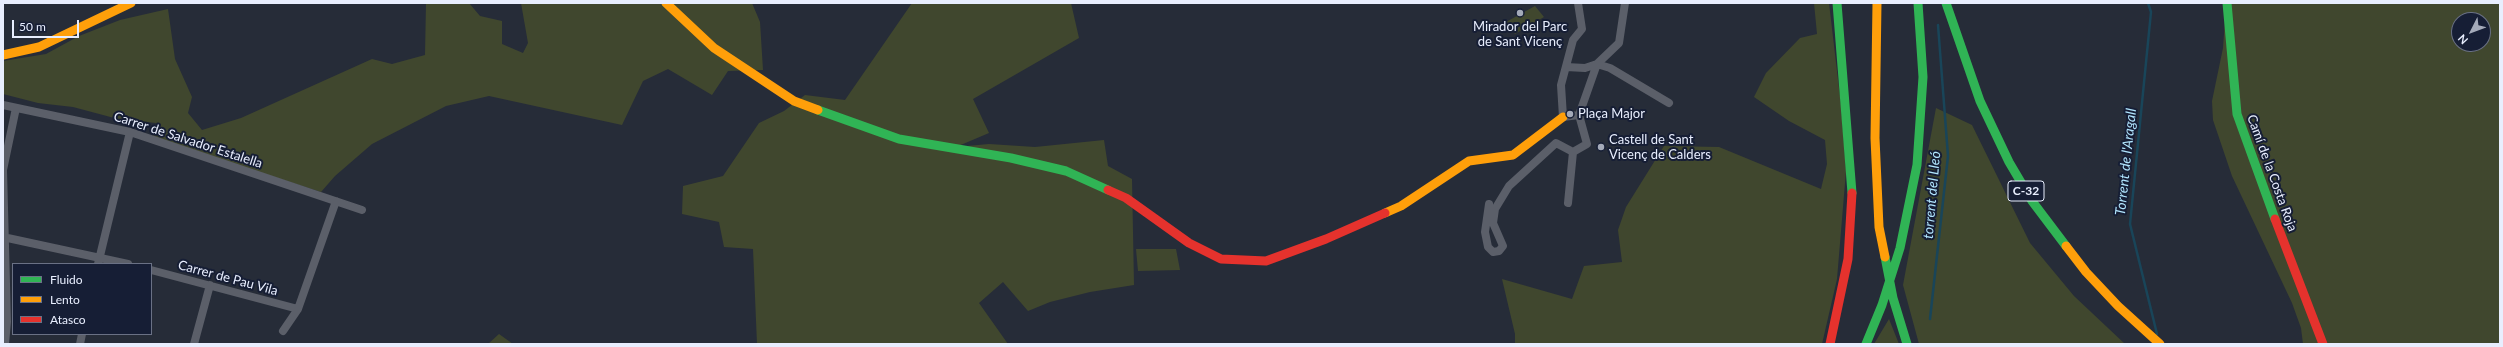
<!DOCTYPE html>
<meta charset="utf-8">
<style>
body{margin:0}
#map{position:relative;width:2503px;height:347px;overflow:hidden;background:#262c38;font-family:Lato,sans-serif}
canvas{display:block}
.frame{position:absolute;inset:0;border:4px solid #e8eefe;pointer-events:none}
.legend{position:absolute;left:12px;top:263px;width:140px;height:72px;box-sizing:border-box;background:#161e35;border:1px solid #6a7185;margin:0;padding:5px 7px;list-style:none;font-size:12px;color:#e8eefe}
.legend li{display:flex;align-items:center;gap:8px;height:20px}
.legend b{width:20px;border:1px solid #6a7185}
.north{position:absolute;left:2451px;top:12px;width:40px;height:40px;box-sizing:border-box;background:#161e35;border:1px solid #6a7185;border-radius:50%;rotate:228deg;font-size:11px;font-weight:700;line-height:16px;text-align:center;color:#e8eefe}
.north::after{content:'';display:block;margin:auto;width:14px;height:18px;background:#a4aab9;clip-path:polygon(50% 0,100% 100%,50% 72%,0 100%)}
.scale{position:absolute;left:12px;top:20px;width:67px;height:18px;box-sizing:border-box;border:2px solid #e8eefe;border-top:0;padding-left:5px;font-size:12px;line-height:14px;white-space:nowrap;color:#e8eefe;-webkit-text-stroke:3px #161e35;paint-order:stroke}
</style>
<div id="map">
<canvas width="2503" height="347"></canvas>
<div class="frame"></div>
<ul class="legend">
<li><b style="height:5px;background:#30b455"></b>Fluido</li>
<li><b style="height:5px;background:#ff9f0a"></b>Lento</li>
<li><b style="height:5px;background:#e5322d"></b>Atasco</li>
</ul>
<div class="north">N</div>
<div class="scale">50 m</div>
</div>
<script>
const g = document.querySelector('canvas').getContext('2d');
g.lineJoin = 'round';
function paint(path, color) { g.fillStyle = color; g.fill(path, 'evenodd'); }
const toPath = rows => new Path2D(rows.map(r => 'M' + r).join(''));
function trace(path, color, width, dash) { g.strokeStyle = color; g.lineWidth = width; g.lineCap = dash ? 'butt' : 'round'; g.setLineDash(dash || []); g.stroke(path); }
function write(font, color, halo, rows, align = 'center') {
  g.font = font + ' Lato,sans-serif'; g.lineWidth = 4; g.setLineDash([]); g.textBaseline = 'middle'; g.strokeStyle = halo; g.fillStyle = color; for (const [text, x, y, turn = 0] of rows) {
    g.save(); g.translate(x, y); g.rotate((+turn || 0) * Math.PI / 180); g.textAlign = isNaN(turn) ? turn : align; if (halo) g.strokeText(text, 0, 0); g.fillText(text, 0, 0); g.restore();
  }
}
paint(toPath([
 [426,3,469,3,480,16,502,21,502,44,523,53,528,43,521,3,752,3,760,22,763,70,728,71,712,95,668,69,643,81,622,125,489,96,446,106,372,144,335,176,321,192,152,138,156,123,118,119,73,107,38,103,3,94,3,61,46,54,79,36,120,20,168,9,175,59,192,97,188,113,202,130,241,118,372,59,392,64,425,55],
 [912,3,1071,3,1079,38,973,99,989,133,956,147,989,144,1035,147,1104,140,1108,166,1132,179,1134,285,1090,292,1050,302,1028,311,1003,282,979,303,1008,344,757,344,753,249,724,247,719,222,682,214,683,186,723,176,759,123,784,111,805,95,845,100],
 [1814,3,1829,3,1841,105,1846,171,1837,279,1822,344,1515,344,1515,334,1502,279,1572,299,1584,266,1622,262,1618,230,1626,207,1664,146,1719,147,1821,189,1827,164,1825,140,1789,121,1754,97,1766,73,1800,38,1817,34],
 [2230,3,2500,3,2500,344,2303,344,2301,328,2292,303,2232,176,2213,120,2212,101,2223,48,2225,20],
 [2459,20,2483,20,2483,44,2459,44],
 [1535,6,1544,17,1515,34,1506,22],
 [1936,108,1972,125,2030,243,2074,296,2125,344,1919,344,1903,285],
 [1136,249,1176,249,1180,270,1138,271],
 [1889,319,1899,344,1874,344],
 [499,334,513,344,488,344]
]), '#40472e');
trace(toPath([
 [2148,3,2151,12,2130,224,2157,334],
 [1930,319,1948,156,1938,25]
]), '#194559', 2.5);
trace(toPath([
 [1578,3,1582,29,1573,40,1561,85,1563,117,1579,115],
 [1597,64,1610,68,1669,103],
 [1566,67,1585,68,1597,64],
 [3,105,130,132,362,210],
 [1579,115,1597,64,1619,43,1625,3],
 [1573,152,1587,144,1579,115],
 [1568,203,1573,152],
 [1489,204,1485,232,1488,247,1493,252,1499,251,1503,246,1493,223,1495,209,1509,186,1556,143,1573,152],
 [3,237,128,264],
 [98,264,130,132],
 [151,270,298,309],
 [283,331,298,309,336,201],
 [5,344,7,322,3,170,16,108],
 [80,344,82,334],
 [194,344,210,285]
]), '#5b5f69', 8);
trace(toPath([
 [1837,3,1852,193],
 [1946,3,1980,101,2009,162,2032,201,2066,246],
 [2227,3,2237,114,2275,219],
 [818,110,899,139,1011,158,1066,171,1108,190],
 [1885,257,1893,298,1907,344],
 [1866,344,1882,305,1900,248,1917,165,1923,77,1918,3]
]), '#30b455', 9);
trace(toPath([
 [666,3,714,48,794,101,818,110],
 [1877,3,1875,138,1879,227,1885,257],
 [3,55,39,47,131,3],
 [1385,213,1401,206,1469,161,1513,155,1563,117],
 [2066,246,2086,272,2118,306,2160,344]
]), '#ff9f0a', 9);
trace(toPath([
 [1108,190,1126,198,1189,243,1221,259,1266,261,1326,239,1385,213],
 [2275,219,2323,344],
 [1830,344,1848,259,1852,193]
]), '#e5322d', 9);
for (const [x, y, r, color] of [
 [1520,13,4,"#a4aab9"],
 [1570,114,4,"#a4aab9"],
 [1601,147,4,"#a4aab9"]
]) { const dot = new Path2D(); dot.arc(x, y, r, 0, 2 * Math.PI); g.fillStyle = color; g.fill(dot); trace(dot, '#161e35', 1.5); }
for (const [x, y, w] of [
 [2026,191,36]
]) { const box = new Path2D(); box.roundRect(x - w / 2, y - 10, w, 20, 3); g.fillStyle = '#161e35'; g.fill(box); trace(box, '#e8eefe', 1); }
write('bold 12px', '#e8eefe', null, [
 ["C-32",2026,191]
]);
write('13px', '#e8eefe', '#161e35', [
 ["Mirador del Parc",1520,27,"center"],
 ["de Sant Vicenç",1520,42,"center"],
 ["Plaça Major",1578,114],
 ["Castell de Sant",1609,140],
 ["Vicenç de Calders",1609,155]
], 'left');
write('13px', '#e8eefe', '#161e35', [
 ["Carrer de Salvador Estalella",188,140,18],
 ["Camí de la Costa Roja",2272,173,70],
 ["Carrer de Pau Vila",228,278,15]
]);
write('italic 14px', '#b1e5fe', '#161e35', [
 ["Torrent de l'Aragall",2126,162,-84],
 ["torrent del Lleó",1932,195,-85]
]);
</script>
